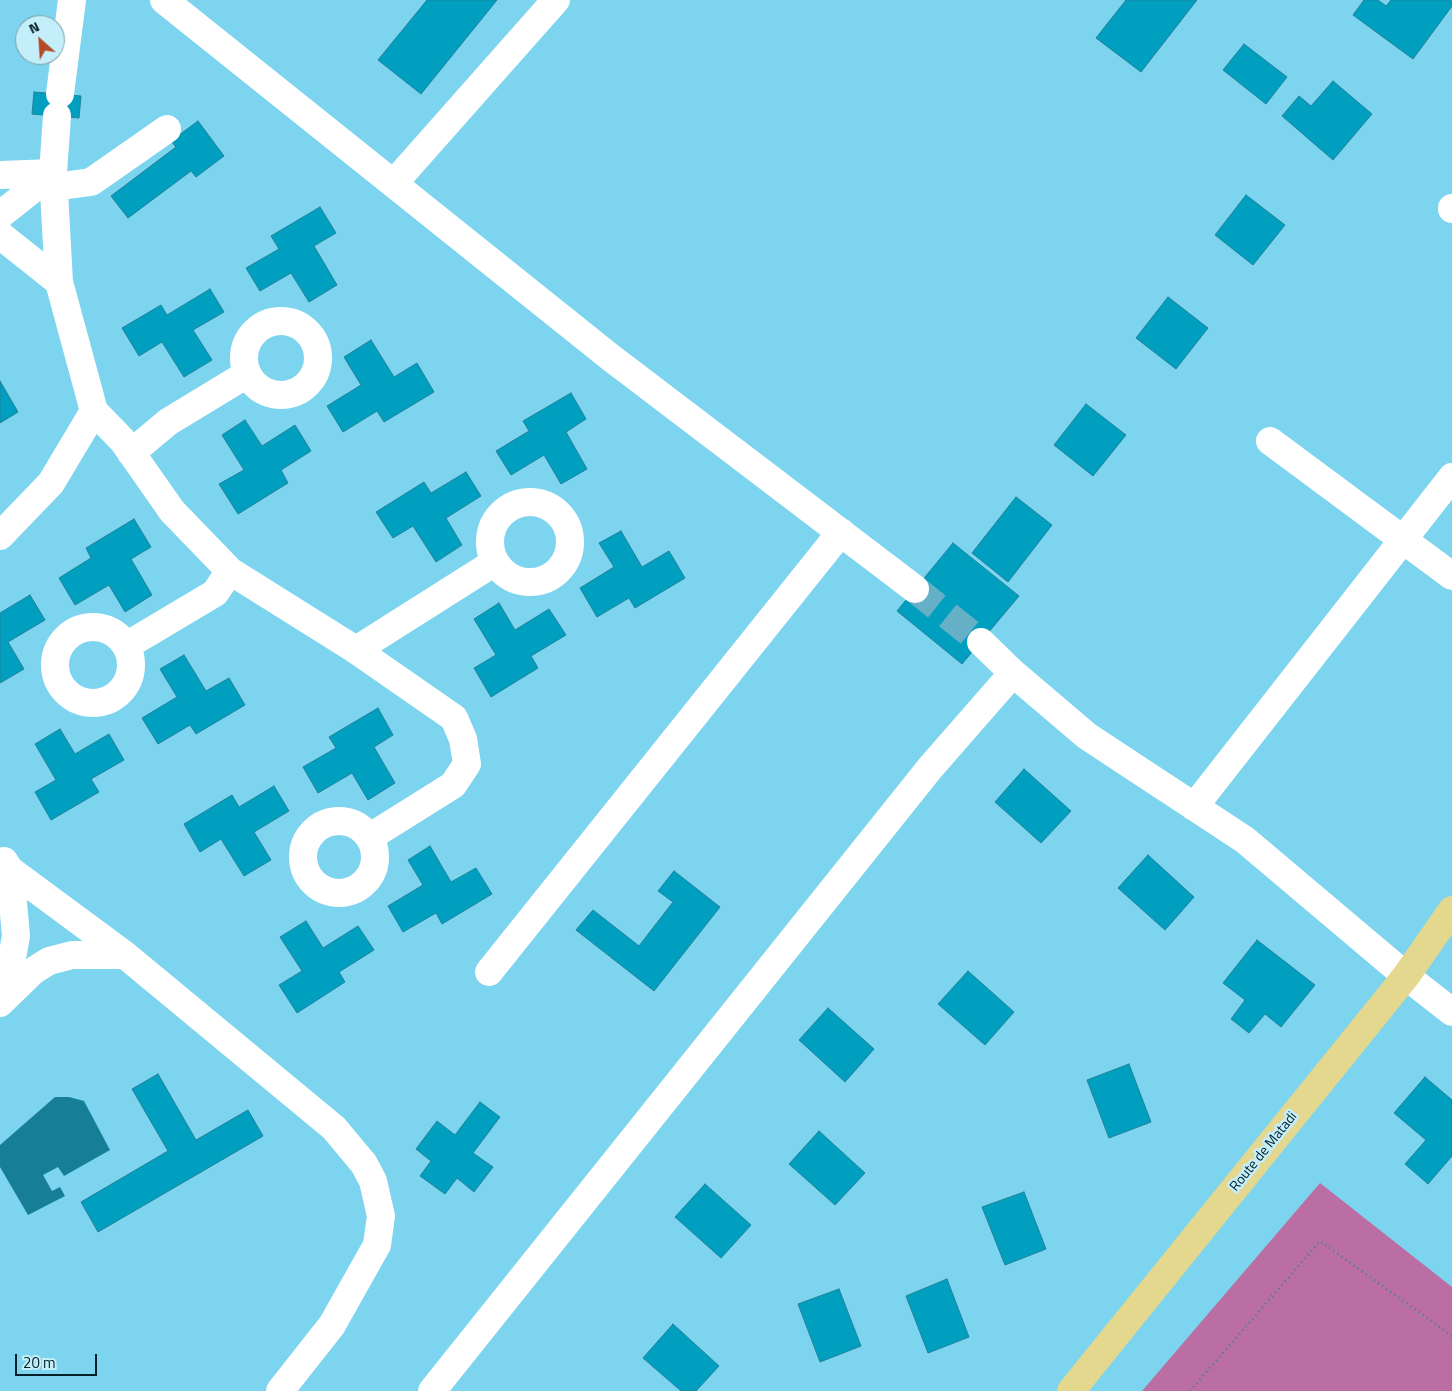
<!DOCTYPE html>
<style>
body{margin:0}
#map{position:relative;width:1452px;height:1391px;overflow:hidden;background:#7dd4ef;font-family:"Titillium Web",sans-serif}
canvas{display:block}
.north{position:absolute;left:15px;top:15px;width:50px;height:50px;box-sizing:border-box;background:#c5eefb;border:1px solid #779ba6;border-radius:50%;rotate:334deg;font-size:14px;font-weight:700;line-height:20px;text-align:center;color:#031f27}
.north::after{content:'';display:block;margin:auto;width:18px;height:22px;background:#b34c26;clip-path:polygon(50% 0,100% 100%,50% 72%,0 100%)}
.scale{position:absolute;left:15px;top:1354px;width:82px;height:22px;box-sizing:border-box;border:2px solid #031f27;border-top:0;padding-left:6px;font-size:15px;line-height:18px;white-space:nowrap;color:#031f27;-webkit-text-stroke:4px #c5eefb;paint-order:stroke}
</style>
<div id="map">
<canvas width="1452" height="1391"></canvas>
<div class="north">N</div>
<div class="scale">20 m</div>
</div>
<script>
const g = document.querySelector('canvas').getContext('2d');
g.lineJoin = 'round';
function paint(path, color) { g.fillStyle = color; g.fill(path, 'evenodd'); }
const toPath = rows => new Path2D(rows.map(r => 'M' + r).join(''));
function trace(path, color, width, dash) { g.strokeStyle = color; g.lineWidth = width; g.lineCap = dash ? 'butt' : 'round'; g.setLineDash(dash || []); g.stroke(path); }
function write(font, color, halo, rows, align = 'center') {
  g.font = font + ' "Titillium Web",sans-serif'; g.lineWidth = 5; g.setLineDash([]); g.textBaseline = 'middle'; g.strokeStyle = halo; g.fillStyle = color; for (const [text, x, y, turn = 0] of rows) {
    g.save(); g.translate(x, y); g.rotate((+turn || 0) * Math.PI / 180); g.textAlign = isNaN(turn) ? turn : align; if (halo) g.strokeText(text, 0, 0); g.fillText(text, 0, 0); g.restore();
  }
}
paint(toPath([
 [1320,1183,1452,1287,1452,1391,1142,1391]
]), '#bb6ea3');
paint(toPath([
 [55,1097,69,1097,84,1101,110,1150,64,1176,58,1167,43,1175,52,1191,60,1187,65,1196,28,1215,0,1167,0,1145]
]), '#167e97');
const building = toPath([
 [427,0,497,0,421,94,378,60,427,0],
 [1126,0,1197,0,1141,72,1096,38,1126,0],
 [1364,0,1378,0,1386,6,1391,0,1451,0,1452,6,1413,59,1353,15,1364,0],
 [1244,44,1287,77,1266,104,1223,70,1244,44],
 [1333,81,1372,114,1333,160,1282,116,1299,96,1311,106,1333,81],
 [34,92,81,96,79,118,32,114,34,92],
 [198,121,224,156,196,177,191,171,128,218,111,196,176,147,171,141,198,121],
 [1246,195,1285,225,1253,265,1215,235,1246,195],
 [320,207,336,233,314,246,337,285,309,302,291,273,260,291,246,268,279,249,271,236,320,207],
 [210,289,224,312,193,330,212,360,184,377,162,342,139,356,122,328,161,305,167,315,210,289],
 [1168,297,1208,328,1176,369,1136,338,1168,297],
 [371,340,394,377,417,363,434,392,384,422,377,411,343,432,327,406,361,385,344,357,371,340],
 [0,381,18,412,0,423,0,381],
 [571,393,586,419,566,432,587,469,561,484,544,455,511,475,496,451,529,431,523,421,571,393],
 [1086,404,1126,435,1093,476,1054,445,1086,404],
 [245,420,262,446,295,425,311,451,281,470,288,483,238,514,219,484,244,470,222,435,245,420],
 [466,472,481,496,446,518,462,545,436,562,413,526,393,538,376,512,424,482,431,493,466,472],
 [1016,497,1052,525,1008,582,972,553,1016,497],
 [134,519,151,547,131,559,152,595,125,612,109,585,75,605,59,578,91,558,86,548,134,519],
 [621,531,642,567,669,551,685,578,635,608,629,598,597,617,580,588,614,567,599,543,621,531],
 [953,543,1019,596,962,664,897,611,953,543],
 [30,595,45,620,8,642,24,669,0,683,0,613,30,595],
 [499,603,515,630,549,609,566,635,531,656,538,668,491,697,474,668,496,655,474,619,499,603],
 [184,655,206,691,229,678,245,705,196,734,190,725,158,744,142,718,177,697,160,669,184,655],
 [378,708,393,735,374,747,395,783,368,800,352,773,318,793,303,767,336,748,329,737,378,708],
 [60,729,75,754,109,734,124,760,91,779,99,792,51,820,35,792,56,780,35,744,60,729],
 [1024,769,1071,811,1041,843,995,802,1024,769],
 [274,786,289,811,254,832,271,860,244,876,221,839,200,852,184,824,232,795,239,807,274,786],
 [430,846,451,882,476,868,492,894,442,924,436,913,403,932,388,906,423,885,408,860,430,846],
 [1148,855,1194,897,1165,930,1118,888,1148,855],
 [674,871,720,907,654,991,576,930,593,910,639,946,673,902,658,891,674,871],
 [306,921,323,948,358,926,374,950,339,972,345,982,297,1013,279,985,302,971,280,937,306,921],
 [1257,940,1315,985,1281,1027,1265,1014,1249,1033,1231,1019,1245,1000,1223,983,1257,940],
 [968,971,1014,1012,985,1045,938,1004,968,971],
 [828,1008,874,1049,845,1082,799,1040,828,1008],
 [1129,1064,1151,1122,1109,1138,1087,1080,1129,1064],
 [158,1074,196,1140,248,1110,263,1136,98,1232,81,1202,168,1151,132,1089,158,1074],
 [1425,1077,1452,1100,1452,1156,1428,1184,1405,1164,1426,1140,1394,1113,1425,1077],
 [480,1102,500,1117,473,1153,493,1167,474,1192,457,1178,445,1194,420,1176,431,1161,416,1149,437,1121,455,1135,480,1102],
 [819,1131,865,1173,835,1205,789,1164,819,1131],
 [705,1184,751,1225,721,1258,675,1217,705,1184],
 [1024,1192,1046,1249,1005,1265,982,1207,1024,1192],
 [947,1279,969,1337,928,1353,906,1296,947,1279],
 [839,1289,861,1346,820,1362,798,1304,839,1289],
 [673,1324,719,1366,696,1391,681,1391,643,1358,673,1324]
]);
paint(building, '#009fc0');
trace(building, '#228199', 1);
trace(toPath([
 [915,589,981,642]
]), '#65b0c7', 28, [28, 14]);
trace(toPath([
 [1190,1391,1320,1241,1452,1336]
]), '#448092', 3, [1, 4]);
trace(toPath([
 [164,0,610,357,915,589],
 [60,94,72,0],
 [57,116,53,173,59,282,94,411,123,441,172,511,230,571,356,650,454,718,463,739,467,764,453,785,370,837],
 [0,175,53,173],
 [394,183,556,0],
 [54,187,91,182,167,129],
 [1452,208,1452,209],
 [0,215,53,173],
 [0,235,59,282],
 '244 358a37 37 0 1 1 74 0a37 37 0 1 1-74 0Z',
 [1270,441,1452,576],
 [131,453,168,422,247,374],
 '490 542a40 40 0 1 1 80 0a40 40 0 1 1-80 0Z',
 [0,536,51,483,94,411],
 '55 665a38 38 0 1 1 76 0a38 38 0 1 1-76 0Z',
 [981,642,1013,673,1087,736,1245,840,1406,976,1452,1012],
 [126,646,215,593,230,571],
 [356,650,495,562],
 [1194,807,1452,477],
 '303 857a36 36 0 1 1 72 0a36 36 0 1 1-72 0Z',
 [10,870,125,955],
 [489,972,841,532],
 [0,991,13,953,16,936,10,870,4,861],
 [0,1003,33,971,49,961,72,955,125,955,334,1128,364,1164,373,1181,381,1216,377,1245,332,1325,280,1391],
 [432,1391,930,768,1013,673]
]), '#fff', 28);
trace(toPath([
 [1071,1391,1406,976,1452,910]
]), '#e4d78e', 28);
write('14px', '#031f27', '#c5eefb', [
 ["Route de Matadi",1264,1152,-51]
]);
</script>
